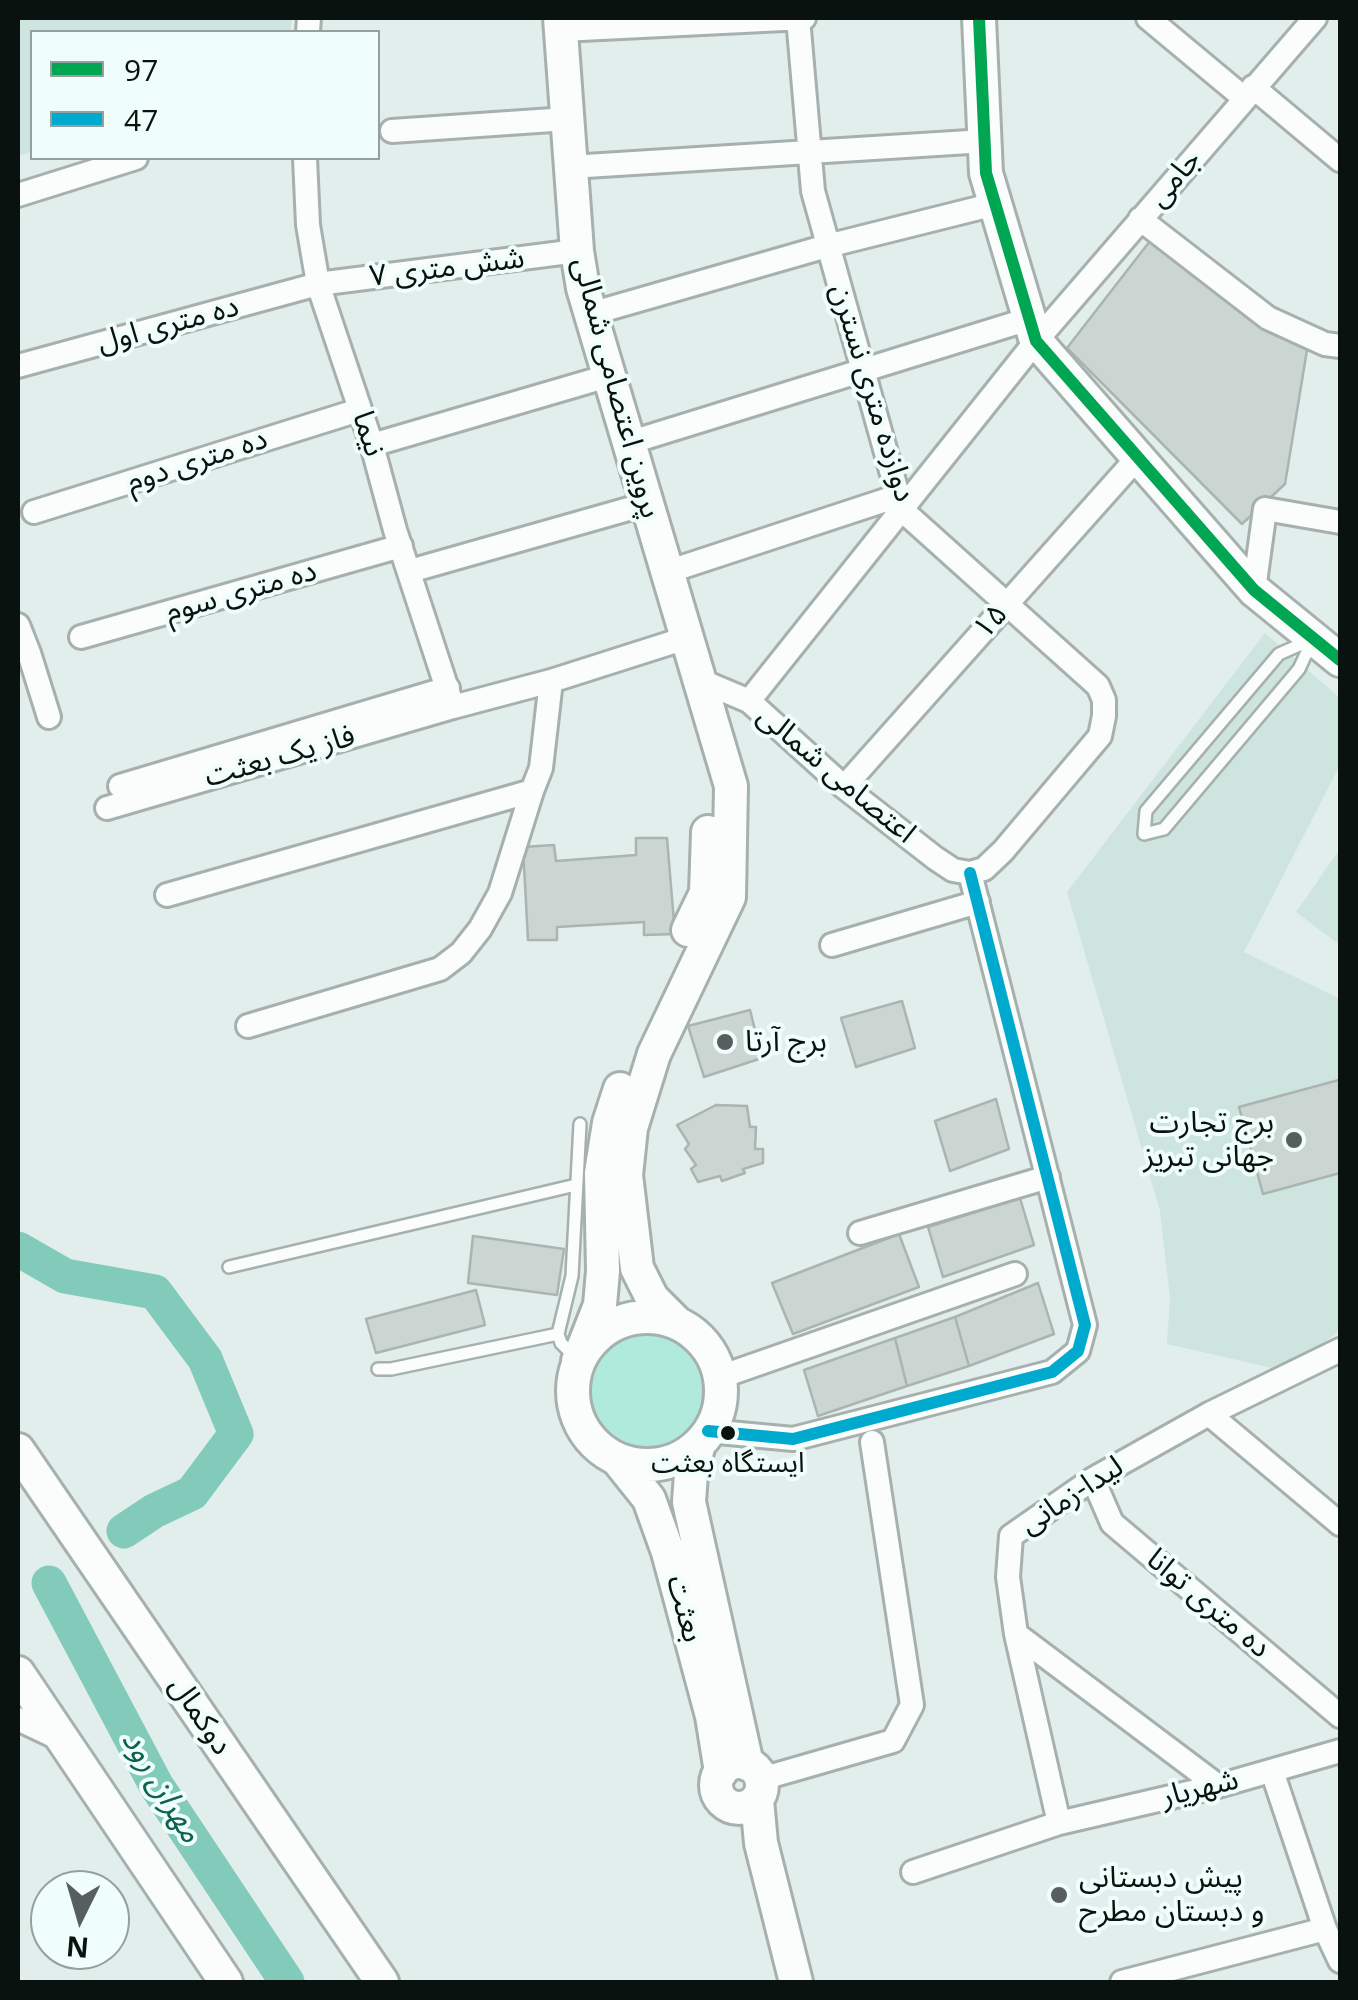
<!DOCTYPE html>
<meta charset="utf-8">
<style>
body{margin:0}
#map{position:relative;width:1358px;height:2000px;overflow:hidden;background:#e2eeeb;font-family:"Open Sans",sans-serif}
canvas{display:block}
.frame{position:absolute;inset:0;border:20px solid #0a1210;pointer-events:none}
.legend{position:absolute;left:30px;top:30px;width:350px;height:130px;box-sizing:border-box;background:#f0fefb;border:2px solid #94a09d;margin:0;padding:12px 18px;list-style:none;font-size:30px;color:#0a1210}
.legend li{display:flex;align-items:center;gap:20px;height:50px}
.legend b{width:50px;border:2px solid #94a09d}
.north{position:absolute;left:30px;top:1870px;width:100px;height:100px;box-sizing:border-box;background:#f0fefb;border:2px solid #94a09d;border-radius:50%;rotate:185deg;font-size:28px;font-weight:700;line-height:40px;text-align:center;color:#0a1210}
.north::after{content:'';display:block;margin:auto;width:35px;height:45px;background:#565f5d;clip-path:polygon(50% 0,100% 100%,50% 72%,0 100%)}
</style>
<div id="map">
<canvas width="1358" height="2000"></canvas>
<div class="frame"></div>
<ul class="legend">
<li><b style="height:12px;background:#00a651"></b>97</li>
<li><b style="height:12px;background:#00a9ce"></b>47</li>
</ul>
<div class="north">N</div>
</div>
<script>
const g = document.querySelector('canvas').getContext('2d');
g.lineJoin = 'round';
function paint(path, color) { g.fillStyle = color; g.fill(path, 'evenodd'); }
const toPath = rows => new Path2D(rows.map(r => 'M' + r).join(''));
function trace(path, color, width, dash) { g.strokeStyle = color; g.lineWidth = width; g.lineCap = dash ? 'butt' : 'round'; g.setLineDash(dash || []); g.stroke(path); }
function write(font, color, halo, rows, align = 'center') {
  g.font = font + ' "Open Sans","Noto Sans Arabic",sans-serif'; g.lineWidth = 8; g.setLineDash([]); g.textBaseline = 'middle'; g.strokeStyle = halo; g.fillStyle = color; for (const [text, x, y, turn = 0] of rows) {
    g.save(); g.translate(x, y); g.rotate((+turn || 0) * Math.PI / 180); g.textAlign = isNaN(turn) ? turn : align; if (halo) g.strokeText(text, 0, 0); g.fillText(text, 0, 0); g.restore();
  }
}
paint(toPath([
 [18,18,292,18,290,32,32,32,32,152,18,156],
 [1265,633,1340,698,1340,765,1244,952,1340,999,1340,1330,1315,1350,1281,1370,1167,1344,1170,1298,1160,1211,1067,892],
 [1340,849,1340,945,1296,912]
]), '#cee4de');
paint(toPath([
 '588 1392a60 60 0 1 1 120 0a60 60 0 1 1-120 0Z'
]), '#afeadd');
trace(toPath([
 [18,1249,65,1276,155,1292,205,1359,236,1434,192,1493,154,1511,124,1531],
 [49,1583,156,1785,287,1982]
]), '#82cbbb', 35);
const building = toPath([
 [1150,241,1307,350,1285,484,1242,524,1067,348,1150,241],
 [636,838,667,838,675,934,644,935,644,922,557,927,557,940,528,940,523,847,554,845,556,861,636,855,636,838],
 [902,1001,915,1048,856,1067,841,1018,902,1001],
 [750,1010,762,1058,704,1077,688,1026,750,1010],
 [1339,1080,1340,1173,1263,1194,1239,1107,1339,1080],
 [996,1099,1009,1149,950,1171,935,1121,996,1099],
 [716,1105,747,1106,750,1127,756,1127,755,1149,763,1149,763,1163,743,1169,745,1173,722,1181,720,1176,698,1182,691,1169,696,1165,685,1149,689,1144,677,1125,716,1105],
 [1020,1198,1034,1245,943,1277,928,1227,1020,1198],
 [899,1234,919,1287,793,1334,772,1283,899,1234],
 [473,1236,564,1249,557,1295,468,1283,473,1236],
 [1038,1283,1054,1334,969,1366,955,1317,1038,1283],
 [476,1290,485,1325,376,1353,366,1319,476,1290],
 [955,1317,969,1366,907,1386,895,1338,955,1317],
 [895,1338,907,1386,818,1416,804,1370,895,1338]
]);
paint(building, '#cbd6d2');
trace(building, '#aab4b1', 2.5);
const lane = toPath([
 [1313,639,1299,669,1164,829,1144,834,1146,811,1279,654,1313,639],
 [229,1267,576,1185],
 [575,1357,561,1343,558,1334,572,1276,580,1124],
 [378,1369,391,1369,558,1334]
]);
const street = toPath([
 [1148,18,1244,98],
 [561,30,804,18],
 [308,32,309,18],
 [1253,87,1340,160],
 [392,131,567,119],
 [305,158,308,225,318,284,372,445,395,530,453,707],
 [570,167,985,141],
 [18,195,136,158],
 [1140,219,1268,318,1325,344,1340,346],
 [590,314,827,246,995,204],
 [18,366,318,284,577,251],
 [628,443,1029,319],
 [372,445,608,376],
 [34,512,359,410],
 [410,571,646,504],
 [667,572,898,496],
 [1254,590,1265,509,1340,522],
 [18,625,29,653,49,717],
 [81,637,401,546],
 [699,680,749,701,844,787,935,858,953,870,970,873,984,869,1003,851,1100,736,1104,716,1104,700,1098,686,902,510,813,191,798,18],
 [749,701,1036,341,1315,18],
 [120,786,448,688],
 [844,787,1138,457],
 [107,808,453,707,551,681,686,638],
 [167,895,532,791,541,768,551,681],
 [832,945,978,902],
 [248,1026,440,969,461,953,480,929,500,893,532,791],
 [860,1233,1048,1177],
 [720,1377,1015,1274],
 [1209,1414,1340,1524],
 [708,1431,793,1439,1052,1372,1078,1351,1085,1325,970,873],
 [1093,1479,1112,1523,1340,1716],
 [1016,1634,1218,1786],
 [18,1719,60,1739],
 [1272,1771,1325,1929,1340,1961],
 [761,1779,893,1741,912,1705,872,1442],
 [1059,1823,1016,1634,1008,1577,1011,1536,1093,1479,1209,1414,1340,1350],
 [913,1872,1059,1823,1218,1786,1340,1751],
 [1122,1982,1325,1929]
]);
const secondary = toPath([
 [560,18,577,251,583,288,731,786,729,897,654,1054,631,1128,626,1175,637,1268,652,1298,676,1322],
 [979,18,986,173,1036,341,1254,590,1340,660],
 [688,930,706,893,708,832],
 '573 1391a74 74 0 1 1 148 0a74 74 0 1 1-148 0Z',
 [578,1361,600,1305,603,1271,601,1173,609,1123,620,1089],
 [699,1444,691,1474,689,1502,747,1764],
 [18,1450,382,1982],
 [617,1459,649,1499,668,1552,712,1716,721,1772],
 [18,1673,226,1982],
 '716 1785a23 23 0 1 1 46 0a23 23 0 1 1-46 0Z',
 [757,1800,761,1843,796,1982]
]);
trace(lane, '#a6b0ad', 16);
trace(street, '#a6b0ad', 28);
trace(secondary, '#a6b0ad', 38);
trace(lane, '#fbfcfc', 11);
trace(street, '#fbfcfc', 22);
trace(secondary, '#fbfcfc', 32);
trace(toPath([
 [979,18,986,173,1036,341,1254,590,1340,660]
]), '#00a651', 12);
trace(toPath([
 [708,1431,793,1439,1052,1372,1078,1351,1085,1325,970,873]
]), '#00a9ce', 12);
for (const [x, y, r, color] of [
 [725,1042,10,"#565f5d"],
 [1294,1140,10,"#565f5d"],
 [728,1433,9,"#0a1210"],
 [1059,1895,10,"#565f5d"]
]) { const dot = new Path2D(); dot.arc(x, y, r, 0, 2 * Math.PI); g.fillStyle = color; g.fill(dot); trace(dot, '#f0fefb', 4); }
write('28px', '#0a1210', '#f0fefb', [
 ["ایستگاه بعثت",728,1464]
]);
write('30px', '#0a1210', '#f0fefb', [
 ["جامی",1175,179,-50],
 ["۷ شش متری",447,268,-7],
 ["ده متری اول",168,325,-15],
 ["پروین اعتصامی شمالی",616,388,75],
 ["دوازده متری نسترن",872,393,73],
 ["نیما",368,434,72],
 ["ده متری دوم",197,461,-18],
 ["ده متری سوم",241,592,-16],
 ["۱۵",991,622,-48],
 ["فاز یک بعثت",280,757,-16],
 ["اعتصامی شمالی",836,775,40],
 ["لیدا-زمانی",1072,1496,-33],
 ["ده متری توانا",1208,1604,40],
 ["بعثت",684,1609,75],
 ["دوکمال",200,1716,56],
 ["شهریار",1200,1789,-14]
]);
write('30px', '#0a1210', '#f0fefb', [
 ["برج آرتا",745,1042],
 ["برج تجارت",1274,1123,"right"],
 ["جهانی تبریز",1274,1157,"right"],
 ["پیش دبستانی",1079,1878],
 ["و دبستان مطرح",1079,1912]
], 'left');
write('italic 32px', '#0e6153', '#f0fefb', [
 ["مهران رود",161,1787,59]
]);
</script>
